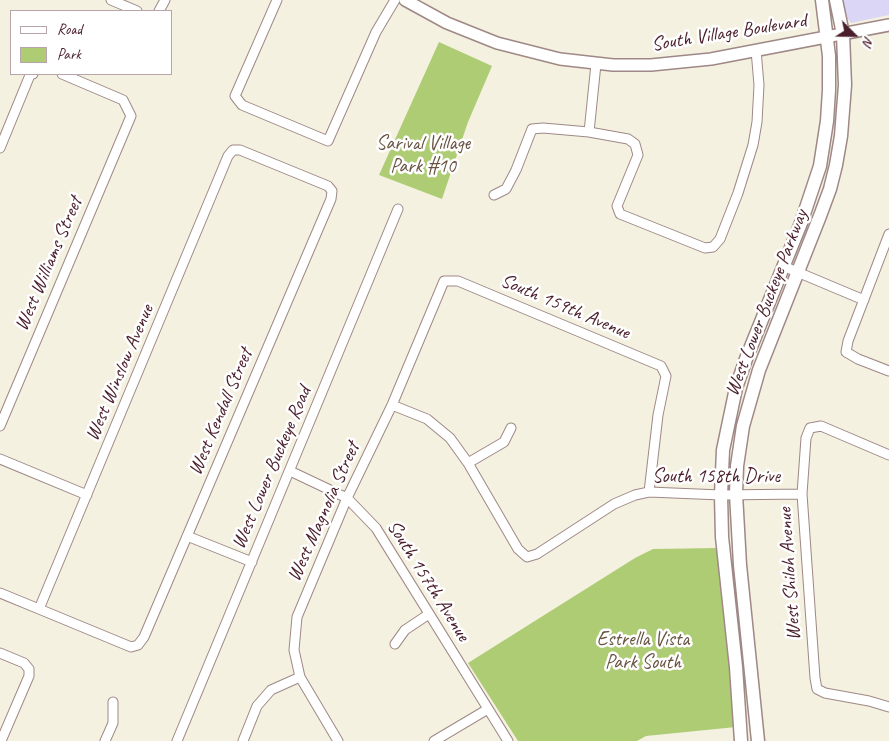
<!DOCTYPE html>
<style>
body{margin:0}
#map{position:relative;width:889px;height:741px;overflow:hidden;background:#f4f1e1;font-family:Caveat,sans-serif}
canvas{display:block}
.legend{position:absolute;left:10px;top:10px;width:162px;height:65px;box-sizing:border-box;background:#fff;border:1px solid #b7a5aa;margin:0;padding:6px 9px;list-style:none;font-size:15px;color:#4a1f2b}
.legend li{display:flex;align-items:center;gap:10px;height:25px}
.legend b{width:25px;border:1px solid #b7a5aa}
.north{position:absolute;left:829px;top:10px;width:50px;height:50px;-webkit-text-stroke:4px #fff;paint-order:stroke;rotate:113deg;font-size:14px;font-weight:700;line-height:20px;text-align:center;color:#4a1f2b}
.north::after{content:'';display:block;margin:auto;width:18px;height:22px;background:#4a1f2b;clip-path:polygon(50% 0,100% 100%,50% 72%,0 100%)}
</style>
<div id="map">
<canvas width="889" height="741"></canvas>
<ul class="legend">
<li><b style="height:6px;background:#fff"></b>Road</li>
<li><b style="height:14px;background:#aecc73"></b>Park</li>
</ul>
<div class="north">N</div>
</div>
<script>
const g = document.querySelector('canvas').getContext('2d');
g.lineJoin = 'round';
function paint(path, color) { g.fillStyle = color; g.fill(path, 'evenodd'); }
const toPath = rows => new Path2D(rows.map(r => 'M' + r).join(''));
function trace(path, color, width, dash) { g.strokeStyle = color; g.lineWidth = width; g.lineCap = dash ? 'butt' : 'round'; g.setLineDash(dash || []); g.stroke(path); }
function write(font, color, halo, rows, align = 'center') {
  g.font = font + ' Caveat,sans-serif'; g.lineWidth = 5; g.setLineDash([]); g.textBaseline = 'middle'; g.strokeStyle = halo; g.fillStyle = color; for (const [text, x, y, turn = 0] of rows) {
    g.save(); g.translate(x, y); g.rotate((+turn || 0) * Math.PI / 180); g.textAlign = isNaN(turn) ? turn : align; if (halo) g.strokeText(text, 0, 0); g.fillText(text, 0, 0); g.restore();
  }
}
paint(toPath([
 [843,0,889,0,889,15,851,23,847,18]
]), '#dcd6f6');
paint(toPath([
 [439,42,492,66,468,122,442,199,379,175],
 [718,548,736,727,646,736,637,741,518,741,468,663,635,558,653,549]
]), '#aecc73');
const minor = toPath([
 [111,0,137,11],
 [277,0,235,96,242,105,328,141,376,32,395,0],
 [159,11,165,0],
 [589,132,596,64],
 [0,148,30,75,33,74],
 [494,195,506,189,516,170,532,129,543,128,589,132,628,139,635,144,638,155,617,206,620,214,705,248,713,247,720,239,738,193,753,145,757,122,759,85,756,50],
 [889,234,848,341,846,352,858,359,889,371],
 [783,266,864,300],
 [392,405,427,419,450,438,468,463,518,549,527,557,537,554,614,504,635,495,649,492,721,495,802,494],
 [0,426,131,116,123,100,62,74],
 [889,455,821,426,810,428,806,438,802,494,815,678,817,689,825,693,869,701,889,707],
 [0,459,87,495],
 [468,463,504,442,511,428],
 [290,471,347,498,376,528,508,741],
 [187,536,252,562],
 [0,593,39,609,131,647,138,645,144,637,331,199,332,191,328,186,240,150,233,150,228,156,39,609],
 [395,644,405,630,429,614],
 [0,653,24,663,29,669,29,676,1,741],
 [300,677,338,741],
 [105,741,113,723,113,702],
 [177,741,398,209],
 [243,741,257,706,271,690,300,677,294,650,297,617,347,498,392,405,444,281,458,281,661,366,666,376,658,415,649,492],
 [434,741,488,709]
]);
const tertiary = toPath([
 [405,0,447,23,497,43,560,59,613,65,651,65,711,59,889,25]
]);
const secondary = toPath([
 [741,741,736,667,722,537,721,495,723,450,736,388,746,359,801,223,820,166,827,121,829,90,829,56,822,0],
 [758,741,740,565,736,494,737,466,743,426,759,370,820,216,830,189,836,165,841,136,845,85,843,34,836,0]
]);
trace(minor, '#9f8886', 11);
trace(tertiary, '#9f8886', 14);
trace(secondary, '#9f8886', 15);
trace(minor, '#fff', 9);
trace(tertiary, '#fff', 11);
trace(secondary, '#fff', 12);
write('20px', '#4a1f2b', '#fff', [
 ["South Village Boulevard",729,33,-9],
 ["West Williams Street",49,264,-67],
 ["West Lower Buckeye Parkway",767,303,-69],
 ["South 159th Avenue",565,307,23],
 ["West Winslow Avenue",120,373,-67],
 ["West Kendall Street",221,412,-67],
 ["West Lower Buckeye Road",272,468,-67],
 ["South 158th Drive",716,477],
 ["West Magnolia Street",324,512,-66],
 ["West Shiloh Avenue",790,574,-94],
 ["South 157th Avenue",428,581,58]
]);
write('20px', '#685341', '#fff', [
 ["Sarival Village",423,144],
 ["Park #10",423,167],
 ["Estrella Vista",643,640],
 ["Park South",643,663]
]);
</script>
